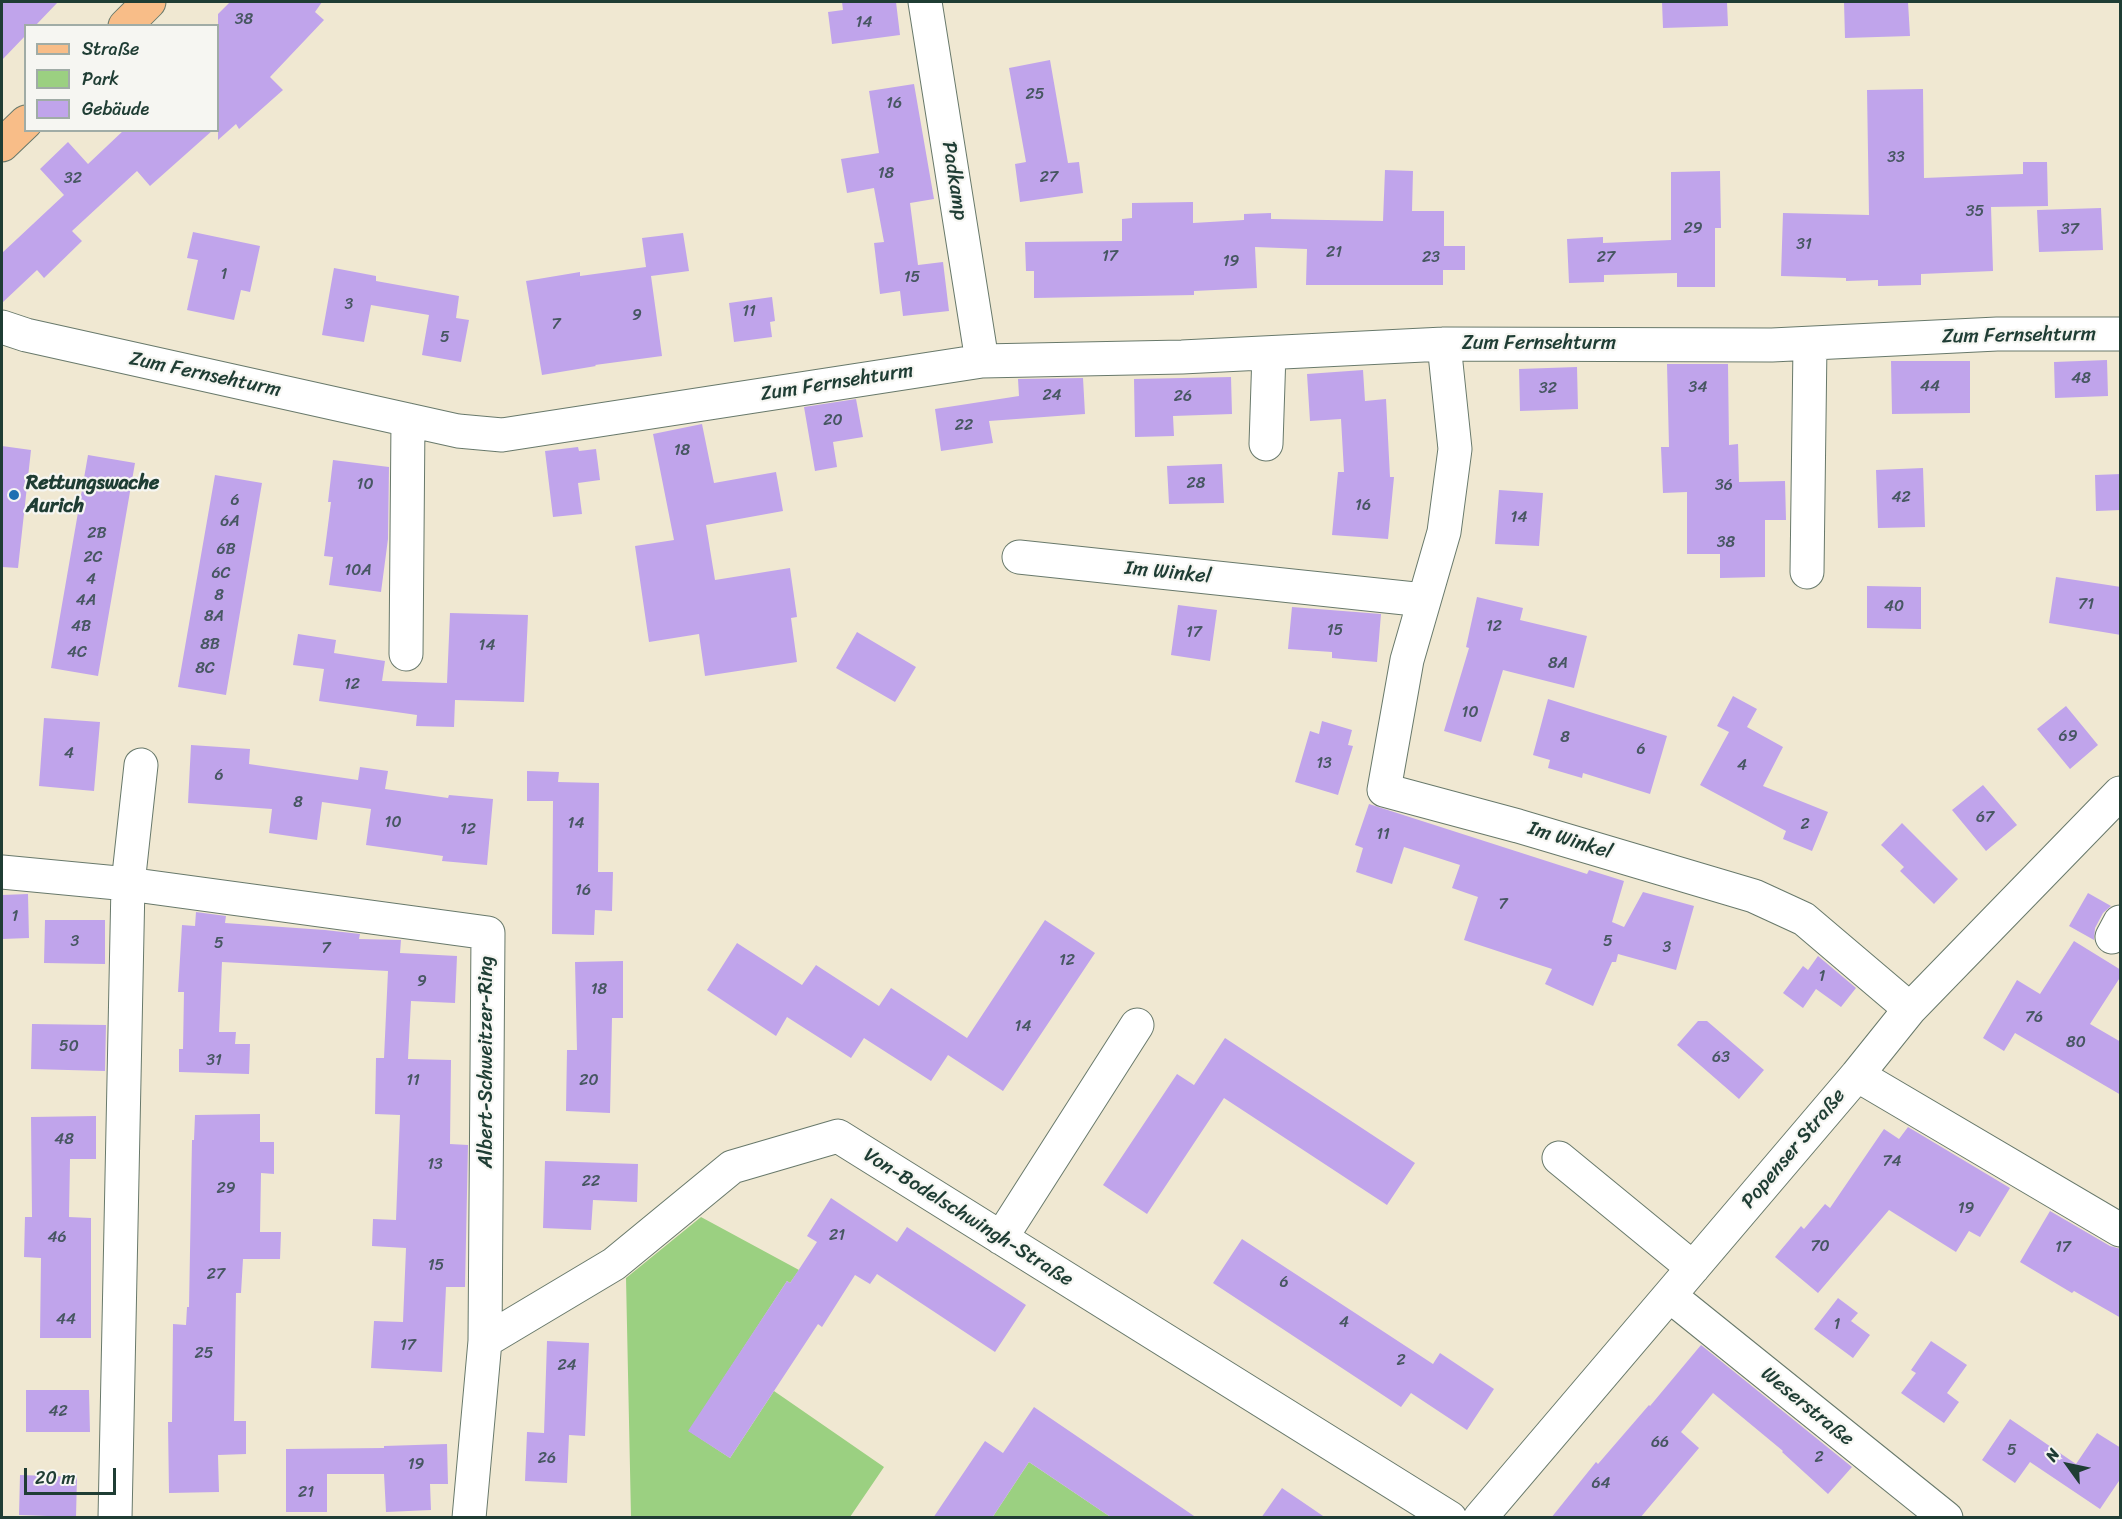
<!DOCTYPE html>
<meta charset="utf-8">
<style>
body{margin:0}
#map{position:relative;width:2122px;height:1519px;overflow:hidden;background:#f0e8d2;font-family:Sriracha,sans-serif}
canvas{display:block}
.frame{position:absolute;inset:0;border:3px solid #1f3d34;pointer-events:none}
.legend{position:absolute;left:24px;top:24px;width:195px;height:108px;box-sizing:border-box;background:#f6f6f2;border:2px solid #a0aca6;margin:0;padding:8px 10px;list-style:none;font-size:18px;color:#1f3d34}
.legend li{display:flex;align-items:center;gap:12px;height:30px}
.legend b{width:30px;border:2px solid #a0aca6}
.north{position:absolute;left:2038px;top:1435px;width:60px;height:60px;-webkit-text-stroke:4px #f6f6f2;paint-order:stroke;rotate:303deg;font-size:16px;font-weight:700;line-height:24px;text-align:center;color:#1f3d34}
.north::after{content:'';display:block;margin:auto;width:21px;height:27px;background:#1f3d34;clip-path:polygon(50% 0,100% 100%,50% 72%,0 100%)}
.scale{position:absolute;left:24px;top:1468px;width:92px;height:27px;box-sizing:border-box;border:3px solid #1f3d34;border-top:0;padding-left:8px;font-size:18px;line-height:21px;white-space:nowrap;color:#1f3d34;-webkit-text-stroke:4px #f6f6f2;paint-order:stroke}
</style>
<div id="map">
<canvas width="2122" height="1519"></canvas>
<div class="frame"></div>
<ul class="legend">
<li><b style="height:8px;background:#f8bd88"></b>Straße</li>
<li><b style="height:16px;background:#9bd081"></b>Park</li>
<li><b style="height:16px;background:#c0a4eb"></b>Gebäude</li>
</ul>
<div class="north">N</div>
<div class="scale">20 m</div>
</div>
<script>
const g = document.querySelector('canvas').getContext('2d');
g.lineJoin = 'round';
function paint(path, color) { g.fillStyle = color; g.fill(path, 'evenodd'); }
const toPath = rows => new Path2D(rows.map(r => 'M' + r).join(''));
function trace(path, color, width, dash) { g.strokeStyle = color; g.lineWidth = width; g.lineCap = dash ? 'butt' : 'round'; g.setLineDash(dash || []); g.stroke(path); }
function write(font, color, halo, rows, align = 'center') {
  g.font = font + ' Sriracha,sans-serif'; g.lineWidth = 4.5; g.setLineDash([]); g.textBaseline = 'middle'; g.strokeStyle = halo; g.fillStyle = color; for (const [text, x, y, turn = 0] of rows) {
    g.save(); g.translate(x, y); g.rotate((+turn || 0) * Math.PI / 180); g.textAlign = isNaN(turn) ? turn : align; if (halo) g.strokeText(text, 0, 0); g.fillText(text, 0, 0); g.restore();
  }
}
paint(toPath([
 [701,1217,799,1270,790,1283,787,1281,689,1431,730,1458,774,1391,884,1467,850,1517,631,1517,626,1278],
 [1029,1462,1112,1518,992,1518]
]), '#9bd081');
paint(toPath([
 [2,2,58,2,35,26,26,26,26,35,2,60],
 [230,2,322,2,315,12,324,20,270,77,283,90,239,129,236,124,218,140,218,14],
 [842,2,896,2,900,35,832,44,828,12,843,10],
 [1662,2,1727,2,1728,26,1663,28],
 [1844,2,1908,2,1910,36,1845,38],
 [1050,60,1068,163,1079,162,1083,193,1020,202,1015,164,1026,162,1009,68],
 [914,84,934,199,910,203,918,265,943,262,949,311,903,316,900,291,880,294,874,243,884,242,874,188,847,193,841,159,879,153,869,91],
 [1923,89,1924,178,2023,174,2023,162,2047,162,2048,206,1991,207,1993,271,1921,274,1921,285,1878,286,1878,280,1846,281,1846,278,1781,276,1783,213,1869,215,1867,90],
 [124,130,213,130,150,186,137,171,72,231,82,241,44,278,37,270,2,303,2,253,64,195,40,169,68,142,88,164],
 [1385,170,1413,171,1412,211,1444,211,1444,246,1465,246,1465,270,1443,270,1443,285,1306,285,1307,249,1255,247,1257,288,1194,291,1194,295,1034,298,1034,271,1026,271,1025,242,1122,241,1122,219,1132,218,1132,203,1193,202,1193,223,1244,220,1244,214,1271,213,1271,219,1383,221],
 [1720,171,1721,228,1715,228,1715,287,1677,287,1677,273,1604,275,1604,282,1569,283,1567,239,1603,237,1603,243,1671,240,1671,172],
 [2101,208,2103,250,2039,252,2037,210],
 [193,232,260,246,250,292,241,290,234,320,187,310,198,260,187,258],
 [683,233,689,271,651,276,662,356,595,365,596,366,542,375,526,281,580,272,580,276,646,267,642,238],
 [334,268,376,276,376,281,459,296,456,318,469,320,461,362,422,355,429,315,371,305,364,342,322,335],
 [772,297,775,321,770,322,772,337,734,342,729,303],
 [2107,360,2108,396,2055,398,2054,362],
 [1891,361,1970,361,1970,413,1892,414],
 [1667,364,1728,364,1729,445,1738,444,1739,482,1785,481,1786,520,1765,520,1765,577,1720,578,1720,554,1687,554,1687,492,1663,493,1661,447,1669,447],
 [1577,367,1578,409,1520,411,1519,369],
 [1363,370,1365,401,1386,399,1390,477,1394,477,1388,539,1332,535,1338,472,1344,472,1341,419,1310,421,1307,374],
 [1231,377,1232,414,1173,416,1174,436,1135,437,1134,379],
 [1083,378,1085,414,989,421,993,443,941,451,935,409,1019,396,1018,379],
 [856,399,863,437,833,442,837,467,815,471,804,407],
 [702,424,714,483,776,472,783,511,706,525,715,580,790,568,797,617,791,618,797,662,705,676,699,634,649,642,635,546,674,540,653,434],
 [2,446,31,450,18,568,2,567],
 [578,447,579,451,596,449,600,480,578,483,582,514,553,517,545,451],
 [88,455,135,463,98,676,51,668],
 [333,460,389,467,388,539,381,592,329,585,333,557,324,556,331,502,328,502],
 [1222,464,1224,503,1169,504,1167,466],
 [1923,468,1925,527,1878,528,1876,470],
 [2121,474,2121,510,2096,511,2095,475],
 [215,475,262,483,226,695,178,687],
 [1499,490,1543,493,1539,546,1495,544],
 [2056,577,2121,587,2121,635,2049,623],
 [1867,586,1921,587,1921,629,1867,628],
 [1477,597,1523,608,1520,620,1587,636,1574,688,1503,670,1481,742,1444,731,1469,648,1466,647],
 [1178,605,1217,610,1210,661,1171,655],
 [1292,607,1381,614,1377,662,1332,658,1332,652,1288,649],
 [450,613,528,615,524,702,455,700,454,727,416,726,417,715,319,701,324,669,293,665,298,634,336,640,334,653,385,661,382,681,447,683],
 [857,632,916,667,895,702,836,668],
 [1733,696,1757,709,1747,727,1783,747,1763,786,1828,812,1812,851,1783,839,1786,831,1700,785,1729,732,1717,726],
 [1548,699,1667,736,1650,794,1583,773,1582,778,1548,768,1550,760,1533,755],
 [2066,706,2098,745,2070,769,2037,729],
 [44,718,100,722,94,791,39,786],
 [1322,721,1352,730,1348,745,1353,746,1338,795,1295,782,1310,731,1319,734],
 [191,745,250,749,249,764,358,780,360,767,388,771,385,789,448,798,449,795,493,799,487,865,442,861,443,856,366,845,371,809,322,802,317,840,269,833,272,809,188,803],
 [527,771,559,772,558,782,599,783,598,872,613,872,612,911,595,910,594,935,552,934,553,801,527,801],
 [1983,785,2017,825,1986,851,1952,810],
 [1369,804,1587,874,1589,870,1624,881,1612,922,1624,927,1643,892,1694,906,1676,970,1618,954,1616,962,1612,962,1593,1006,1545,984,1552,969,1464,940,1478,897,1452,888,1460,865,1404,847,1392,884,1356,872,1363,848,1355,845],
 [1902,823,1958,879,1934,904,1900,871,1904,867,1881,845],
 [2088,893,2111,906,2103,913,2095,928,2094,940,2069,926],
 [28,894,29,938,2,939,2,895],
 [196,912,226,916,225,923,325,930,360,934,359,939,401,940,400,953,457,956,455,1003,411,1001,408,1059,451,1060,450,1144,468,1145,465,1287,446,1287,442,1372,371,1368,374,1321,403,1322,406,1248,372,1246,373,1219,396,1220,400,1115,375,1114,376,1058,384,1058,388,971,222,962,219,1032,236,1032,235,1044,250,1044,249,1074,179,1072,179,1049,183,1049,184,992,178,992,182,925,195,926],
 [45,920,105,920,105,964,44,963],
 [1045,920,1095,953,1003,1091,948,1055,931,1081,864,1038,851,1058,787,1017,776,1036,707,990,737,943,802,985,816,965,879,1006,891,988,967,1038],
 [2074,941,2121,970,2121,976,2090,1024,2121,1042,2121,1095,2015,1033,2004,1051,1983,1038,2017,980,2040,994],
 [1818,956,1856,988,1841,1007,1816,989,1803,1008,1783,993,1803,966,1808,970],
 [623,961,623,1018,612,1018,610,1113,566,1111,567,1050,577,1050,575,962],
 [1698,1021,1707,1021,1764,1070,1739,1099,1677,1045],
 [32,1024,106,1025,105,1071,31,1069],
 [1225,1038,1415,1163,1387,1205,1224,1098,1147,1214,1103,1185,1177,1074,1194,1085],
 [260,1114,260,1142,274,1142,274,1174,261,1173,260,1232,281,1232,280,1259,243,1259,241,1293,236,1293,234,1421,246,1421,246,1454,218,1455,219,1492,169,1493,168,1422,172,1422,173,1324,186,1325,187,1307,189,1307,192,1140,194,1140,195,1115],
 [96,1116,96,1159,70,1159,69,1217,91,1218,91,1338,40,1338,41,1258,24,1257,25,1217,32,1217,31,1117],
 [1908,1127,2010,1188,1980,1237,1969,1231,1956,1252,1889,1210,1818,1293,1775,1257,1801,1226,1804,1229,1825,1204,1830,1208,1884,1129,1899,1139],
 [545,1161,638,1164,637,1202,593,1200,591,1230,543,1228],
 [831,1198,897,1242,907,1227,1026,1305,995,1352,877,1274,870,1284,855,1275,822,1327,818,1324,730,1458,688,1431,787,1281,790,1283,817,1242,807,1236],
 [2050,1211,2110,1246,2121,1249,2121,1318,2074,1291,2072,1293,2020,1262],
 [1242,1239,1433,1364,1440,1353,1494,1389,1467,1430,1411,1393,1401,1407,1213,1283],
 [1838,1298,1858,1313,1851,1321,1870,1335,1853,1358,1814,1329],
 [547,1341,589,1343,585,1436,569,1435,567,1483,525,1481,527,1432,544,1433],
 [1931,1341,1967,1365,1947,1393,1959,1402,1944,1423,1901,1393,1916,1373,1911,1370],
 [1701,1345,1852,1467,1828,1494,1782,1452,1783,1451,1713,1393,1681,1432,1699,1448,1640,1518,1551,1518,1596,1462,1598,1464,1649,1405,1650,1406],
 [26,1390,89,1390,90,1432,26,1432],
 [1034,1407,1197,1518,1112,1518,1029,1462,992,1518,933,1518,985,1441,1003,1453],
 [2010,1419,2076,1464,2097,1433,2121,1448,2121,1478,2100,1509,2030,1462,2015,1483,1982,1460],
 [447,1444,448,1484,430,1484,431,1510,386,1512,384,1474,327,1474,327,1512,286,1512,286,1449,384,1448,384,1446],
 [20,1475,77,1477,76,1517,19,1515],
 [1282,1488,1326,1518,1261,1518]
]), '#c0a4eb');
const minor = toPath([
 [925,2,982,361],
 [2,327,26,335,458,431,502,435,982,361,1182,357,1444,344,1772,345,1997,334,2120,334],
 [1444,344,1455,449,1444,532,1407,660,1384,790,1518,826,1754,896,1804,919,1910,1009],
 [1266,444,1269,353],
 [1019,557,1424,600],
 [1807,572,1810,344],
 [406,654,408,420],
 [2,872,128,884,141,765],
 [2112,937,2120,922],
 [1857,1075,2120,1230],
 [1559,1158,1693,1268],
 [1001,1238,1137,1025],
 [1670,1296,1946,1518],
 [485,1341,614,1264,732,1167,838,1136,1450,1518],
 [115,1518,128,884,488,933,485,1341,469,1518],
 [1480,1518,1857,1075,1910,1009,2120,793]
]);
const major = toPath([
 [125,26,149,2],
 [2,145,26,122]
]);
trace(minor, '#68796b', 35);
trace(major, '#68796b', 35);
trace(minor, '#fff', 33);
trace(major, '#f8bd88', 33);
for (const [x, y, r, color] of [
 [14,495,6,"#1f6fb2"]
]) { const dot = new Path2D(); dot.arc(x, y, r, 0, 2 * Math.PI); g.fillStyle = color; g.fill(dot); trace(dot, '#f6f6f2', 2); }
write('16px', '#475762', null, [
 ["38",244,20],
 ["14",864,23],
 ["25",1035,95],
 ["16",894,104],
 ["33",1896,158],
 ["18",886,174],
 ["27",1049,178],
 ["32",73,179],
 ["35",1975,212],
 ["29",1693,229],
 ["37",2070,230],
 ["31",1804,245],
 ["21",1334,253],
 ["17",1110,257],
 ["23",1431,258],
 ["27",1606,258],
 ["19",1231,262],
 ["1",224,275],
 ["15",912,278],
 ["3",349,305],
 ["11",749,312],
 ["9",637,316],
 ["7",556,325],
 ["5",445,338],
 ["48",2081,379],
 ["44",1930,387],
 ["34",1698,388],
 ["32",1548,389],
 ["24",1052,396],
 ["26",1183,397],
 ["20",833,421],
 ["22",964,426],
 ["18",682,451],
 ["28",1196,484],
 ["10",365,485],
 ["36",1724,486],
 ["42",1901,498],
 ["6",235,501],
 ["16",1363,506],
 ["14",1519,518],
 ["6A",230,522],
 ["2B",97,534],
 ["38",1726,543],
 ["6B",226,550],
 ["2C",93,558],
 ["10A",358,571],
 ["6C",221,574],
 ["4",91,580],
 ["8",219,596],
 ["4A",86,601],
 ["71",2086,605],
 ["40",1894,607],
 ["8A",214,617],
 ["4B",81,627],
 ["12",1494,627],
 ["15",1335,631],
 ["17",1194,633],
 ["8B",210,645],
 ["14",487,646],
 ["4C",77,653],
 ["8A",1558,664],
 ["8C",205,669],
 ["12",352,685],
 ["10",1470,713],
 ["69",2068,737],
 ["8",1565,738],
 ["6",1641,750],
 ["4",69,754],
 ["13",1324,764],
 ["4",1742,766],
 ["6",219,776],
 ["8",298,803],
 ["67",1985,818],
 ["10",393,823],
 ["14",576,824],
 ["2",1805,825],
 ["12",468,830],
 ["11",1383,835],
 ["16",583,891],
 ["7",1503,905],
 ["1",15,917],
 ["3",75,942],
 ["5",1608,942],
 ["5",219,944],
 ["3",1667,948],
 ["7",326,949],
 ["12",1067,961],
 ["1",1822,977],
 ["9",422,982],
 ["18",599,990],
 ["76",2034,1018],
 ["14",1023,1027],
 ["80",2076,1043],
 ["50",69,1047],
 ["63",1721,1058],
 ["31",214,1061],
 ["11",413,1081],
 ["20",589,1081],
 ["48",64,1140],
 ["74",1892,1162],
 ["13",435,1165],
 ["22",591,1182],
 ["29",226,1189],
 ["19",1966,1209],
 ["21",837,1236],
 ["46",57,1238],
 ["70",1820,1247],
 ["17",2063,1248],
 ["15",436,1266],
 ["27",216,1275],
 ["6",1284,1283],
 ["44",66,1320],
 ["4",1344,1323],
 ["1",1837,1325],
 ["17",408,1346],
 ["25",204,1354],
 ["2",1401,1361],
 ["24",567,1366],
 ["42",58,1412],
 ["66",1660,1443],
 ["5",2012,1451],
 ["2",1819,1458],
 ["26",547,1459],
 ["19",416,1465],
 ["64",1601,1484],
 ["21",306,1493]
]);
write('20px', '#1f3d34', '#f6f6f2', [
 ["Padkamp",954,181,81],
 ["Zum Fernsehturm",2019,336,-1],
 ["Zum Fernsehturm",1539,344],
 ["Zum Fernsehturm",205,375,12],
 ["Zum Fernsehturm",837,383,-9],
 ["Im Winkel",1168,573,6],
 ["Im Winkel",1570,841,17],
 ["Albert-Schweitzer-Ring",487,1062,-90],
 ["Popenser Straße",1794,1149,-50],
 ["Von-Bodelschwingh-Straße",968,1218,32],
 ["Weserstraße",1807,1407,39]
]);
write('bold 20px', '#1f3d34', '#f6f6f2', [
 ["Rettungswache",26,484],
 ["Aurich",26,507]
], 'left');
</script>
